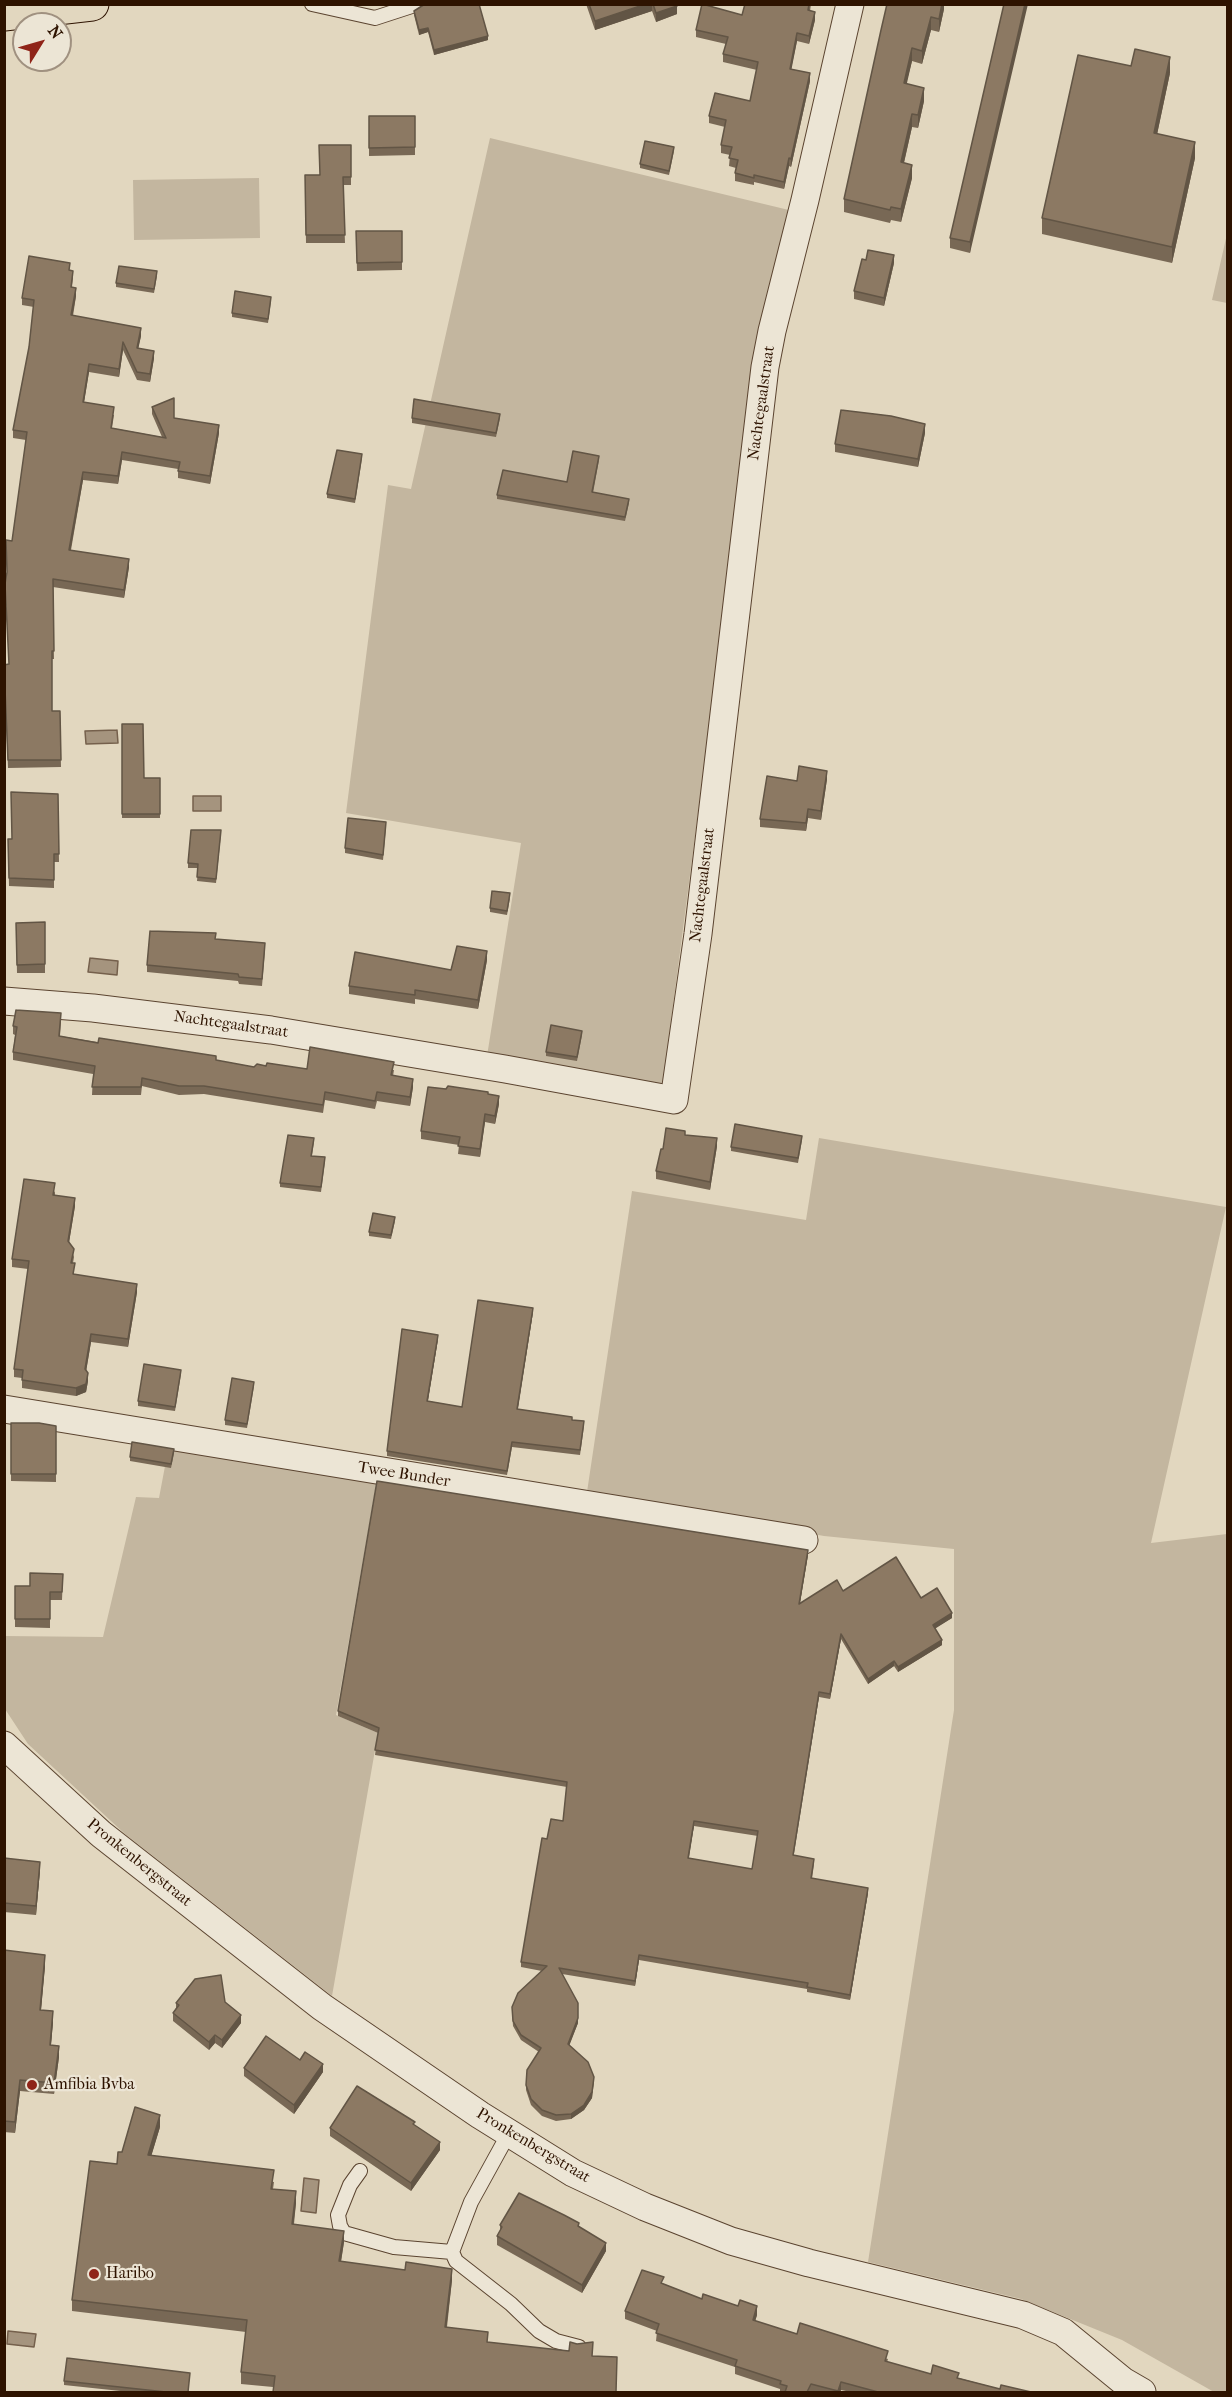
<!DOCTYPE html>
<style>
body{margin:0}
#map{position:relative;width:1232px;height:2397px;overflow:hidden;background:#e2d7bf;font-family:"IM FELL French Canon",serif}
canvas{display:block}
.frame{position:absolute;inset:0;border:6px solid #2e1300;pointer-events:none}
.north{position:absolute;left:12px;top:12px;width:60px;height:60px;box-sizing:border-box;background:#ece5d5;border:2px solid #a09180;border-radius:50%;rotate:53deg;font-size:16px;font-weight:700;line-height:24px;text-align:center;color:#2e1300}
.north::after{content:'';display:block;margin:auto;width:21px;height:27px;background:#8f2418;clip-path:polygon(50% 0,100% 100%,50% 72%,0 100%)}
</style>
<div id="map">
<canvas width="1232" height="2397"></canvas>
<div class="frame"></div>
<div class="north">N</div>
</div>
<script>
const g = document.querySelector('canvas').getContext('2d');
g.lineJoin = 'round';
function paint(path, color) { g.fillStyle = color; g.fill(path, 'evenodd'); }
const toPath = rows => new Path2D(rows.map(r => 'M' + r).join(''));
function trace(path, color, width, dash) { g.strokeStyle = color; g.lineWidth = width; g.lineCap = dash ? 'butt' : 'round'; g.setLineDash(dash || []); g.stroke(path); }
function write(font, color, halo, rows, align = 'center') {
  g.font = font + ' "IM FELL French Canon",serif'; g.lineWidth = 4.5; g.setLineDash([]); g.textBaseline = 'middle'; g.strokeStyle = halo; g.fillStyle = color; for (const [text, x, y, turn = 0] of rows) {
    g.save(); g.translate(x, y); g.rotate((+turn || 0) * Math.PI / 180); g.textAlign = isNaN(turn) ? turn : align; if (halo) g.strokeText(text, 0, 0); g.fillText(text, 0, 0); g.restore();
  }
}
paint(toPath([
 [490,138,793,211,755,374,663,1083,657,1085,487,1056,521,843,346,813,388,485,411,489],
 [259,178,260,238,134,240,133,180],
 [1227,234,1227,303,1212,300],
 [819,1138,1226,1207,1151,1543,1227,1534,1227,2392,1214,2392,1122,2340,1021,2299,868,2262,954,1710,954,1549,824,1536,587,1492,632,1191,806,1220],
 [169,1445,377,1479,336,1715,378,1733,332,1996,125,1834,28,1744,5,1709,4,1636,103,1637,136,1497,159,1498]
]), '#c3b69f');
const water = toPath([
 [117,730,118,743,86,744,85,731,117,730],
 [193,796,221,796,221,811,193,811,193,796],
 [90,958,118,961,117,975,88,972,90,958],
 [304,2178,319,2180,316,2213,301,2211,304,2178],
 [8,2331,36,2334,34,2347,7,2344,8,2331]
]);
paint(water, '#a5947e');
trace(water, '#75604c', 1.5);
const lane = toPath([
 [312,4,375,18,418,4],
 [509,2133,471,2202,452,2252,456,2261,511,2304,539,2331,556,2341,579,2347],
 [360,2171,350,2185,338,2215,340,2226,344,2233,394,2247,452,2252]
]);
const street = toPath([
 [4,1001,93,1008,271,1030,505,1069,674,1100,698,934,765,367,772,331,805,200,850,4],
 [4,1409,804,1540],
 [4,1745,101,1834,322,2007,480,2115,573,2173,645,2207,731,2241,809,2263,1023,2315,1063,2332,1123,2381,1142,2392]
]);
const primary = toPath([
 [4,14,92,4]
]);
trace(lane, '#5b4430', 16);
trace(street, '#5b4430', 29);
trace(primary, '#2e1300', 35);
trace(lane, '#ece5d5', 14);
trace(street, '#ece5d5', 27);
trace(primary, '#e2d7bf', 33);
paint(toPath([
 [586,4,676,4,677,14,656,22,652,11,595,30],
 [745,4,811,4,810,11,815,20,809,44,797,41,791,69,810,81,791,167,789,166,784,189,754,182,754,185,735,181,735,173,736,168,729,166,730,155,721,153,721,145,725,127,709,123,709,116,750,101,757,70,723,62,723,54,726,44,696,37,696,30,742,15],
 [887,4,944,4,944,9,939,32,931,30,922,64,912,61,906,84,924,101,918,128,912,127,904,163,912,178,901,222,891,220,890,223,844,212,844,199],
 [1004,4,970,253,950,248,950,238],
 [414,11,488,40,434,55,428,32,419,35,414,15],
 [1170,73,1157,134,1195,158,1172,263,1042,234,1042,218],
 [369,116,415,116,415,155,369,156],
 [351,145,351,185,343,185,345,243,306,243,305,175,319,175],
 [674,151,669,175,640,168,640,164],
 [356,231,402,231,402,270,357,271],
 [894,263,884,306,854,299,854,291],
 [70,270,73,278,72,287,76,296,73,316,141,336,138,348,154,358,150,382,137,380,123,350,119,377,89,372,84,402,114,415,112,428,162,437,152,414,152,407,174,418,219,433,210,484,178,478,178,469,122,460,118,484,83,480,71,550,129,567,124,598,53,587,54,659,52,659,52,711,60,711,61,767,8,768,4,673,9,664,12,541,26,440,13,438,13,430,29,347,34,307,22,305,22,298],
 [157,276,154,293,116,287,116,283],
 [271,301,268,323,232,317,232,313],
 [412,418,500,418,496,437,412,423],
 [925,433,918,467,835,452,835,444],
 [362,458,355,503,327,498,327,494],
 [599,460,593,493,629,503,625,521,497,499,497,495,567,482],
 [122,724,144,778,160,778,160,818,122,818],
 [827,779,821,820,808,818,806,831,760,827,760,819],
 [58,794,59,862,54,862,54,888,9,886,8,839,12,839],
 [386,827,383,860,345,853,345,848],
 [221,834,216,883,197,881,198,868,188,868,188,863],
 [510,898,507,915,490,912,490,908],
 [45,922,45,973,17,973,16,923],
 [215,939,265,950,262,986,239,984,238,981,147,972,147,965],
 [487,960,478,1009,415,999,415,1004,349,994,349,986,451,970],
 [61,1021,60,1036,254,1067,266,1066,307,1069,394,1070,393,1076,413,1087,410,1106,377,1101,375,1109,325,1100,323,1113,204,1094,179,1095,142,1086,141,1095,92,1095,93,1074,13,1060,13,1052,15,1035,13,1034,13,1026],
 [582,1035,577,1061,546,1056,546,1052],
 [488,1094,499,1104,495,1124,485,1122,480,1157,458,1154,459,1145,421,1139,421,1131],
 [802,1140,798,1163,731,1151,731,1147],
 [314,1142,312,1156,325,1161,321,1192,280,1187,280,1183],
 [717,1146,710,1190,656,1179,656,1171,663,1149],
 [55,1191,55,1195,75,1206,69,1242,74,1257,73,1263,74,1274,137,1292,128,1347,91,1342,86,1371,88,1381,86,1392,76,1396,22,1388,22,1378,14,1377,14,1369,28,1269,12,1267,12,1259],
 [395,1221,391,1239,369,1236,369,1232],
 [533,1312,518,1409,572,1420,584,1426,580,1455,512,1447,507,1475,387,1456,387,1451,438,1339,428,1401,462,1407],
 [181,1374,175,1411,138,1406,138,1401],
 [254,1386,247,1428,225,1425,225,1420],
 [11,1423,56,1426,56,1482,11,1481],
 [174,1453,171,1468,130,1461,130,1457],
 [808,1555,800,1603,843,1591,921,1598,952,1618,935,1628,942,1645,898,1672,894,1666,868,1684,841,1639,830,1699,819,1697,793,1855,814,1864,812,1879,868,1893,850,2000,807,1992,807,1989,639,1960,635,1986,562,1974,578,2023,569,2045,594,2082,592,2098,584,2110,571,2119,556,2121,542,2116,531,2105,526,2090,526,2085,539,2052,521,2040,513,2026,512,2012,542,1971,521,1967,521,1962,547,1839,563,1821,567,1787,375,1755,378,1733,338,1716,338,1711],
 [694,1826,758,1836,752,1869,688,1859],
 [63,1574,62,1600,50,1600,50,1628,15,1627,15,1586,30,1586],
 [4,1858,40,1870,36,1915,4,1912],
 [4,1950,45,1966,41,2010,53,2022,51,2045,59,2057,54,2094,20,2091,15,2133,4,2132],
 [225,2002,241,2023,222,2048,215,2043,209,2050,173,2021,173,2013,176,2008,176,2003],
 [300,2060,323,2072,294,2114,244,2076,244,2068],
 [415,2126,440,2150,411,2191,330,2136,330,2128],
 [160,2127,151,2156,274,2182,273,2189,296,2203,294,2224,344,2242,341,2262,452,2280,447,2327,488,2342,593,2356,617,2369,273,2387,241,2384,241,2372,246,2332,72,2311,72,2300,117,2164,122,2152],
 [500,2225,579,2227,606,2251,582,2293,497,2245,497,2236,500,2231],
 [664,2284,702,2299,757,2315,755,2321,797,2334,888,2359,887,2362,931,2374,959,2378,1000,2389,1031,2392,851,2392,841,2390,840,2392,780,2392,780,2389,735,2374,735,2367,656,2341,657,2331,625,2319,625,2311],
 [64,2381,188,2392,130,2392,64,2385]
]), '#786855');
paint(toPath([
 [646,4,652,4,652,11,595,30,595,21],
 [942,4,944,4,944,9,939,32,939,19],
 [1025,4,1028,4,970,253,970,242],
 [677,6,677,14,656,22,656,13],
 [815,12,815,20,809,44,809,36],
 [931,17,931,30,922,64,922,51],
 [428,28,428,32,419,35,419,30],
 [797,33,797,41,790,77,790,69],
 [488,36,488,40,434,55,434,50],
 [912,48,912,61,904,96,904,83],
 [1170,57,1170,73,1154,149,1154,133],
 [810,73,810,81,791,167,791,159],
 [924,88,924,101,918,128,918,115],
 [912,114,912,127,901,175,901,162],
 [1195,142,1195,158,1172,263,1172,247],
 [789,158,789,166,784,189,784,182],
 [912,165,912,178,901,222,901,209],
 [894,255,894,263,884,306,884,298],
 [76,288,76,296,71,323,71,315],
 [141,328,141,336,137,355,137,348],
 [123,342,123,350,119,377,119,369],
 [154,351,154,358,150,382,150,374],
 [89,364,89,372,83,409,83,402],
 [925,424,925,433,918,467,918,459],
 [219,425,219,433,210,484,210,476],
 [122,452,122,460,118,484,118,476],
 [83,472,83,480,69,558,69,550],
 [129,559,129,567,124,598,124,590],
 [827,771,827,779,821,820,821,811],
 [808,809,808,818,806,831,806,823],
 [487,951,487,960,478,1009,478,1000],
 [413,1079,413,1087,410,1106,410,1097],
 [499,1096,499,1104,495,1124,495,1116],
 [485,1114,485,1122,480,1157,480,1149],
 [717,1138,717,1146,710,1190,710,1182],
 [75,1198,75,1206,68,1249,68,1241],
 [137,1284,137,1292,128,1347,128,1339],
 [533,1308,533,1312,517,1413,517,1409],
 [91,1334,91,1342,85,1378,85,1369],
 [438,1335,438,1339,427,1406,427,1401],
 [88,1373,88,1381,86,1392,76,1396,76,1388],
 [808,1550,808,1555,799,1609,799,1604],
 [952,1613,952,1618,933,1630,933,1625],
 [841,1634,841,1639,830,1699,830,1694],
 [942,1640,942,1645,898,1672,898,1667],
 [894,1661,894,1666,868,1684,868,1679],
 [819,1692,819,1697,793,1860,793,1855],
 [694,1821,694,1826,688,1864,688,1858],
 [40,1862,40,1870,36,1915,36,1906],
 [868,1888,868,1893,850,2000,850,1995],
 [45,1955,45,1966,40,2021,40,2010],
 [639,1955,639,1960,635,1986,635,1981],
 [53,2011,53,2022,50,2056,50,2045],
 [241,2015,241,2023,222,2048,222,2040],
 [578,2018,578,2023,568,2049,568,2044],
 [215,2035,215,2043,209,2050,209,2042],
 [59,2046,59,2057,54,2094,54,2083],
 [323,2064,323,2072,294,2114,294,2105],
 [594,2077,592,2098,584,2110,571,2119,571,2114],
 [20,2080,20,2091,15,2133,15,2122],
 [160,2115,160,2127,148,2167,148,2155],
 [440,2142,440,2150,411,2191,411,2183],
 [296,2191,296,2203,292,2235,292,2224],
 [344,2231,344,2242,339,2273,339,2261],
 [606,2243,606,2251,582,2293,582,2285],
 [452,2269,452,2280,445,2339,445,2327],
 [757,2306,757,2315,753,2328,753,2320],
 [841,2382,841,2390,840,2392,838,2392]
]), '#625545');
const building = toPath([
 [425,4,479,4,488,36,434,50,428,28,419,30,414,11,425,4],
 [589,4,646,4,595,21,589,4],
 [653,4,676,4,677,6,656,13,653,4],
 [702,4,742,15,745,4,809,4,808,10,815,12,809,36,797,33,790,69,810,73,791,159,789,158,784,182,754,175,754,178,735,173,738,160,729,158,732,147,721,145,726,120,709,116,715,93,750,101,758,62,723,54,728,37,696,30,702,4],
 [887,4,942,4,939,19,931,17,922,51,912,48,904,83,924,88,918,115,912,114,901,162,912,165,901,209,891,207,890,210,844,199,881,30,887,4],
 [1004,4,1025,4,970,242,950,238,1004,4],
 [1135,49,1170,57,1154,133,1195,142,1172,247,1042,218,1078,55,1131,66,1135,49],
 [369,116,415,116,415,147,369,148,369,116],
 [645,141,674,147,669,171,640,164,645,141],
 [319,145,351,145,351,177,343,177,345,235,306,235,305,175,320,175,319,145],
 [356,231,402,231,402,262,357,263,356,231],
 [868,250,894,255,884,298,854,291,862,259,866,260,868,250],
 [29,256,70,263,69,270,73,271,71,287,76,288,71,315,141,328,137,348,154,351,150,374,137,372,123,342,119,369,89,364,83,402,114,407,111,428,166,438,152,407,174,398,174,418,219,425,210,476,178,471,180,462,122,452,118,476,83,472,69,550,129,559,124,590,53,579,54,651,52,651,52,711,60,711,61,760,8,760,4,665,9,664,5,584,7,572,6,540,12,541,27,432,13,430,29,347,34,300,22,298,29,256],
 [119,266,157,271,154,289,116,283,119,266],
 [235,291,271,297,268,319,232,313,235,291],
 [414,399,500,414,496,433,412,418,414,399],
 [841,410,891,416,925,424,918,459,835,444,841,410],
 [337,450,362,454,355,499,327,494,337,450],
 [573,451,599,456,592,492,629,499,625,517,497,495,503,470,567,482,573,451],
 [122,724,143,724,144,778,160,778,160,814,122,814,122,724],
 [799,766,827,771,821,811,808,809,806,823,760,819,767,776,797,781,799,766],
 [11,792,58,794,59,854,54,854,54,880,9,878,8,839,12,839,11,792],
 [348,818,386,822,383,855,345,848,348,818],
 [191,830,221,830,216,879,197,877,198,864,188,863,191,830],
 [492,891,510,893,507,911,490,908,492,891],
 [45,922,45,964,17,965,16,923,45,922],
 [150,931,216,933,215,939,265,943,262,979,239,977,238,974,147,965,150,931],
 [457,946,487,951,478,1000,415,990,415,995,349,986,355,952,451,970,457,946],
 [16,1010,61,1013,59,1036,98,1043,99,1038,216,1056,216,1060,254,1067,257,1064,266,1066,267,1063,307,1069,310,1047,394,1062,391,1075,413,1079,410,1097,377,1092,375,1101,325,1092,323,1105,204,1086,179,1086,142,1078,141,1087,92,1087,95,1066,13,1052,17,1027,13,1026,16,1010],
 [551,1025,582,1031,577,1057,546,1052,551,1025],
 [448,1086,488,1092,488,1094,499,1096,495,1116,485,1114,480,1149,458,1146,460,1137,421,1131,428,1087,446,1089,448,1086],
 [735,1124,802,1136,798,1158,731,1147,735,1124],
 [666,1128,685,1131,685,1135,717,1138,710,1182,656,1171,661,1149,663,1149,666,1128],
 [288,1135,314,1138,311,1156,325,1157,321,1187,280,1183,288,1135],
 [24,1179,55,1183,53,1195,75,1198,68,1241,74,1249,71,1263,75,1263,73,1274,137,1284,128,1339,91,1334,85,1369,88,1373,86,1384,76,1388,22,1380,23,1370,14,1369,29,1261,12,1259,24,1179],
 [373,1213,395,1217,391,1235,369,1232,373,1213],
 [478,1300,533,1308,517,1409,572,1417,572,1420,584,1421,580,1450,512,1442,507,1471,387,1451,402,1329,438,1335,427,1401,462,1407,478,1300],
 [144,1364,181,1370,175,1407,138,1401,144,1364],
 [232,1378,254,1382,247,1424,225,1420,232,1378],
 [11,1423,39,1423,56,1426,56,1474,11,1474,11,1423],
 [132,1442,174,1449,171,1464,130,1457,132,1442],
 [377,1481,808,1550,799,1604,837,1580,843,1591,896,1557,921,1598,937,1588,952,1613,933,1625,942,1640,898,1667,894,1661,868,1679,841,1634,830,1694,819,1692,793,1855,814,1859,811,1878,868,1888,850,1995,807,1987,808,1983,639,1955,635,1981,559,1968,578,2003,578,2018,568,2044,588,2062,594,2077,592,2092,584,2105,571,2114,556,2115,542,2110,531,2099,526,2085,527,2070,541,2048,521,2035,513,2021,512,2007,518,1993,547,1966,521,1962,542,1838,547,1839,551,1819,563,1821,567,1782,375,1750,379,1728,338,1711,377,1481],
 [694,1821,758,1831,752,1869,688,1858,694,1821],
 [30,1573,63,1574,62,1592,50,1592,50,1619,15,1619,15,1586,30,1586,30,1573],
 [4,1858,40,1862,36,1906,4,1903,4,1858],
 [4,1950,45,1955,40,2010,53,2011,50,2045,59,2046,54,2083,20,2080,15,2122,4,2121,4,1950],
 [221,1975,225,2002,241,2015,222,2040,215,2035,209,2042,173,2013,179,2005,176,2003,195,1979,221,1975],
 [266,2036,300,2060,305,2052,323,2064,294,2105,244,2068,266,2036],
 [357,2086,415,2122,413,2124,440,2142,411,2183,330,2128,357,2086],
 [135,2107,160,2115,148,2155,274,2170,271,2189,296,2191,292,2224,344,2231,339,2261,405,2270,406,2262,452,2269,445,2327,488,2332,487,2342,569,2351,570,2342,577,2344,593,2342,592,2356,617,2357,616,2392,273,2392,275,2376,241,2372,247,2320,72,2300,90,2161,117,2164,118,2152,122,2152,135,2107],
 [519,2193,564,2215,579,2223,578,2226,606,2243,582,2285,497,2236,502,2227,500,2225,519,2193],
 [642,2270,664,2277,661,2283,702,2299,703,2294,738,2306,740,2300,757,2306,753,2320,797,2334,800,2323,888,2351,885,2361,931,2374,933,2365,959,2373,957,2378,1000,2389,1001,2385,1031,2392,878,2392,841,2382,838,2391,811,2384,807,2392,785,2392,787,2386,780,2384,781,2381,735,2366,737,2360,656,2333,659,2324,625,2311,642,2270],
 [67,2358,190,2373,188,2392,166,2392,64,2381,67,2358]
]);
paint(building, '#8c7963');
trace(building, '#625545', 1.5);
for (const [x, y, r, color] of [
 [32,2085,6,"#8f2418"],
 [94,2274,6,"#8f2418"]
]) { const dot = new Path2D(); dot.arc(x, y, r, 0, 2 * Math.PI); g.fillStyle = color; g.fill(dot); trace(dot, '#ece5d5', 2); }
write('16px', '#2e1300', '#ece5d5', [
 ["Nachtegaalstraat",762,403,-82],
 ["Nachtegaalstraat",703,885,-83],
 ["Nachtegaalstraat",231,1025,8],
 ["Twee Bunder",404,1475,9],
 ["Pronkenbergstraat",139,1863,39],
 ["Pronkenbergstraat",533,2146,31]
]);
write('16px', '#2e1300', '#ece5d5', [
 ["Amfibia Bvba",44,2085],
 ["Haribo",106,2274]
], 'left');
</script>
